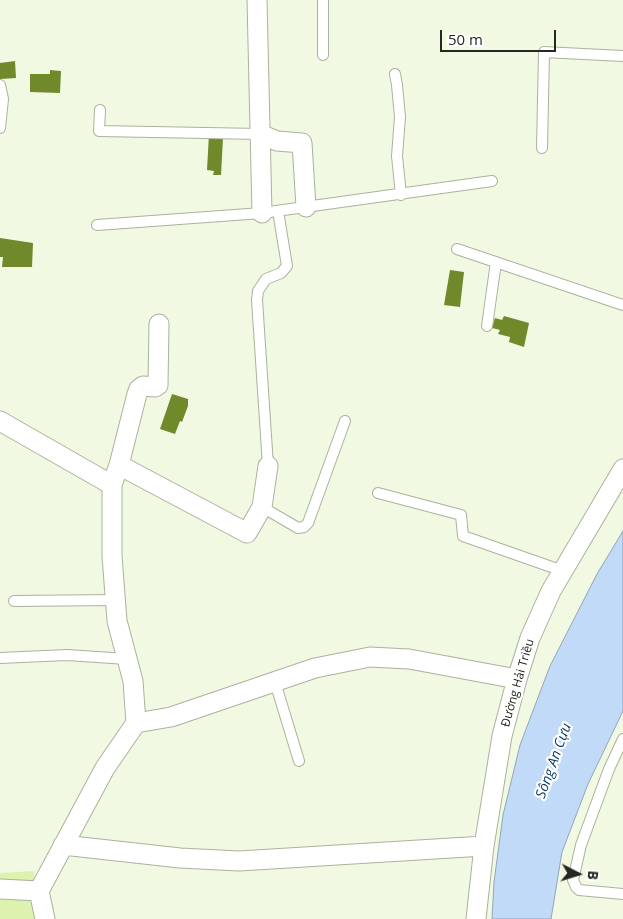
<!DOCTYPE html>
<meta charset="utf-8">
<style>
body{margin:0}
#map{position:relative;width:623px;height:919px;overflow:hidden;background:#f1f9e2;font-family:"Open Sans",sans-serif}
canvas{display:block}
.north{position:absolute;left:553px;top:849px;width:50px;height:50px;-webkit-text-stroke:4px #fff;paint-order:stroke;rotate:95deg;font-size:14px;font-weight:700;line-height:20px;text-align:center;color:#252820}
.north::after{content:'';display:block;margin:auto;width:18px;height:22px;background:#252820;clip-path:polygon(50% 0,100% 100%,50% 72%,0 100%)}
.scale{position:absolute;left:440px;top:30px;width:116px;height:22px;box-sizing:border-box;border:2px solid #252820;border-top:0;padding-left:6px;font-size:15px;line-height:18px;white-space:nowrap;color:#252820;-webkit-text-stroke:4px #fff;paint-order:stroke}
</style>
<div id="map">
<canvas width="623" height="919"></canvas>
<div class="north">B</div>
<div class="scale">50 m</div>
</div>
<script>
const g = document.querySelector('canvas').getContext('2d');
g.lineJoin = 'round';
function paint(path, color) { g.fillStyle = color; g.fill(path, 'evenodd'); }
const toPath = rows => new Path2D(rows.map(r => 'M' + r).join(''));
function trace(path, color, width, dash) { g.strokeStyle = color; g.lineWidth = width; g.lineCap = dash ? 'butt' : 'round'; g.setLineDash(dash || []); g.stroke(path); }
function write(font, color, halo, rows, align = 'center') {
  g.font = font + ' "Open Sans",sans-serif'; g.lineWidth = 4.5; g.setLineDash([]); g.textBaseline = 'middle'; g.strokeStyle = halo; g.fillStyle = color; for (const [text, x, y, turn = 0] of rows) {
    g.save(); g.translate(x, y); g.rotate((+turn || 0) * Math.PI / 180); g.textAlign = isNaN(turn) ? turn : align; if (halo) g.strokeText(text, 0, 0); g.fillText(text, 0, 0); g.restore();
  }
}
paint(toPath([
 [34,871,37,919,0,919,0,873]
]), '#dcf2ae');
const water = toPath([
 [623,531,623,711,588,784,562,852,551,919,492,919,494,882,503,815,520,745,550,666,597,574,623,531]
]);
paint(water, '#c0daf7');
trace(water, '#92a5b6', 1);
paint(toPath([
 [15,61,16,78,0,79,0,63],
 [50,70,61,71,60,93,30,92,30,74,50,74],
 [209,134,223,138,221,175,213,175,214,171,207,170],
 [0,238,33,243,32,267,2,267,3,257,0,257],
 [450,270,464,272,460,307,444,305],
 [504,316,529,323,524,347,509,342,510,337,498,334,500,330,492,328,495,318,502,320],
 [172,394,188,399,188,406,182,422,180,421,175,434,160,429]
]), '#70892a');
const lane = toPath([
 [323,55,323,0],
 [395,74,397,85,400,117,397,156,401,195],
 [0,85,3,99,0,128],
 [100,110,99,131,260,134],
 [542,148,544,52,623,56],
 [97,225,262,213,492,181],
 [457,249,623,305],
 [487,326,496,262],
 [268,466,257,300,258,291,266,279,281,273,287,266,278,211],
 [378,493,461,515,463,536,563,571],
 [262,507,298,528,304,527,308,523,345,421],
 [14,601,115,600],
 [0,658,67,655,127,659],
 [275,682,299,761],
 [623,739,609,769,581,845,573,880,576,887,579,890,623,894]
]);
const street = toPath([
 [257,0,262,213],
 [260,134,277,141,302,143,306,207],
 [0,421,112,485,119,465,137,394,139,389,143,386,155,387,158,385,159,324],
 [119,465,247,533,262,507,268,466],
 [136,723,171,717,315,668,370,657,409,659,517,679],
 [63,845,180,858,239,861,484,846],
 [0,889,39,891],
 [45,919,39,891,105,768,136,723,133,681,117,621,112,556,112,485],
 [476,919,484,846,502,736,517,679,530,638,551,591,623,469]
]);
trace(lane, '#abb29d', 12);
trace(street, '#abb29d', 21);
trace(lane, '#fff', 10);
trace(street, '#fff', 19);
write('12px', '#252820', '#fff', [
 ["Đường Hải Triều",518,683,-74]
]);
write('italic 14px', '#0d3c68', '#fff', [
 ["Sông An Cựu",554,761,-70]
]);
</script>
